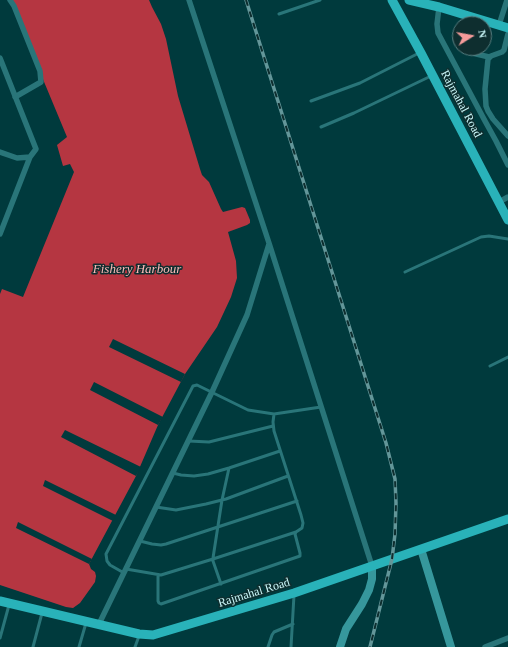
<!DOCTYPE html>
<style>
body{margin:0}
#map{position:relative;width:508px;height:647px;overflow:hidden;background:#003a3d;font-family:"Times New Roman",serif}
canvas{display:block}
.north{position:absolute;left:452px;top:16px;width:40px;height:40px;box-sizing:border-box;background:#0e2e2f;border:1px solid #597e80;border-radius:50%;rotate:79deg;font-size:11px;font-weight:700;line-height:16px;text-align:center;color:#caf7f9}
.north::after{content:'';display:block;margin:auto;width:14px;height:18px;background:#f59b9a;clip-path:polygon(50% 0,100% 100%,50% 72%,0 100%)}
</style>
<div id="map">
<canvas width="508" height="647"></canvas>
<div class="north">N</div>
</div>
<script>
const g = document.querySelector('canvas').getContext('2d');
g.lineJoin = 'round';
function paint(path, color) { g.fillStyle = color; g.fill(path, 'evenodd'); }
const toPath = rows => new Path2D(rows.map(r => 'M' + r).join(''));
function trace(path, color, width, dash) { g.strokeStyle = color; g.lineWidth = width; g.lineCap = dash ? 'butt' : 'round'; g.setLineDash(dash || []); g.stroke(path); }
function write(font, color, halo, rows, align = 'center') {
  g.font = font + ' "Times New Roman",serif'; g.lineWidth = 3; g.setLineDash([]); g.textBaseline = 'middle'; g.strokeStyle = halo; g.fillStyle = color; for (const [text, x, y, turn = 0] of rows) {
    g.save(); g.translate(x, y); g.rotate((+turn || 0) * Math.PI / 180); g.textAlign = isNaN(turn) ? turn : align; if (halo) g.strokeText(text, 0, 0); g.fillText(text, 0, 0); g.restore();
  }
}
paint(toPath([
 [10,0,149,0,152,7,161,24,166,39,178,96,200,169,202,175,209,182,221,209,223,212,242,207,245,208,250,220,250,223,247,225,228,232,236,261,237,278,231,297,217,327,185,374,158,425,136,476,89,564,91,569,95,572,96,576,95,582,80,603,73,608,66,607,0,585,0,294,2,289,23,297,74,172,70,164,63,166,57,145,67,137]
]), '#b53641');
paint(toPath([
 [113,339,185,374,181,382,109,347],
 [94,382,163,417,158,425,90,390],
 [65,430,141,467,136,476,61,437],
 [45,480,116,515,113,521,43,486],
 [18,522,92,559,89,564,16,528]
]), '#003a3d');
trace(toPath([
 [279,14,320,0],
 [311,101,360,83,419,53],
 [321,127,354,113,431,76],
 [405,272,481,237,489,236,508,239],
 [490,366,508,357],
 [189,441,209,442,273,426],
 [173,473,181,475,194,476,208,474,229,468,280,451],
 [156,507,176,510,206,504,226,499,288,476],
 [140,541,152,544,161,545,166,544,297,501],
 [126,569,161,575,213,559,296,532],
 [124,573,110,565,107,561,106,554,193,386,197,385,248,410,274,414,321,407],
 [158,575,158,601,159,603,161,604,300,556,300,553,295,534,296,532,302,528,303,523,301,515,274,431,273,422,274,414],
 [221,584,213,561,213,558,222,500,229,468],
 [0,638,9,605],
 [33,647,42,613],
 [79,647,86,623],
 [135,647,139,636],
 [268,647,272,635,274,632,293,624],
 [291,647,294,595]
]), '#297579', 3);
trace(toPath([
 [10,0,14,6,40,71,41,82,15,97],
 [189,0,269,243,372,566],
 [439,7,437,24,438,33,485,121,496,141,508,165],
 [499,25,507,0],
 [508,34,504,50,502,52,491,56,488,59,485,89,486,106,488,111,493,119,508,136],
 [464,51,489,57],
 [0,58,36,149,30,157,17,158,0,152],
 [499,202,508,197],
 [0,234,30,157],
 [99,624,212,392,247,315,269,244],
 [485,647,508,638]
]), '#297579', 5.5);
trace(toPath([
 [421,549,451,647],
 [340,647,346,629,362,604,369,590,372,579,372,566]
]), '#36979c', 8);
trace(toPath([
 [392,0,421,53,508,220],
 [409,0,439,7,508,28],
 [0,601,139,634,153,635,294,593,508,519]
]), '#29b2b9', 9);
const rail = toPath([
 [246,0,386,443,395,479,396,503,395,534,392,559,370,647]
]);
trace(rail, '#639699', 3.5);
trace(rail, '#0e2e2f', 2, [6]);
write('12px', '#caf7f9', '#0e2e2f', [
 ["Rajmahal Road",461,104,62],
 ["Rajmahal Road",254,593,-17]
]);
write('italic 13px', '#fcbab8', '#0e2e2f', [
 ["Fishery Harbour",137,270]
]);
</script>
